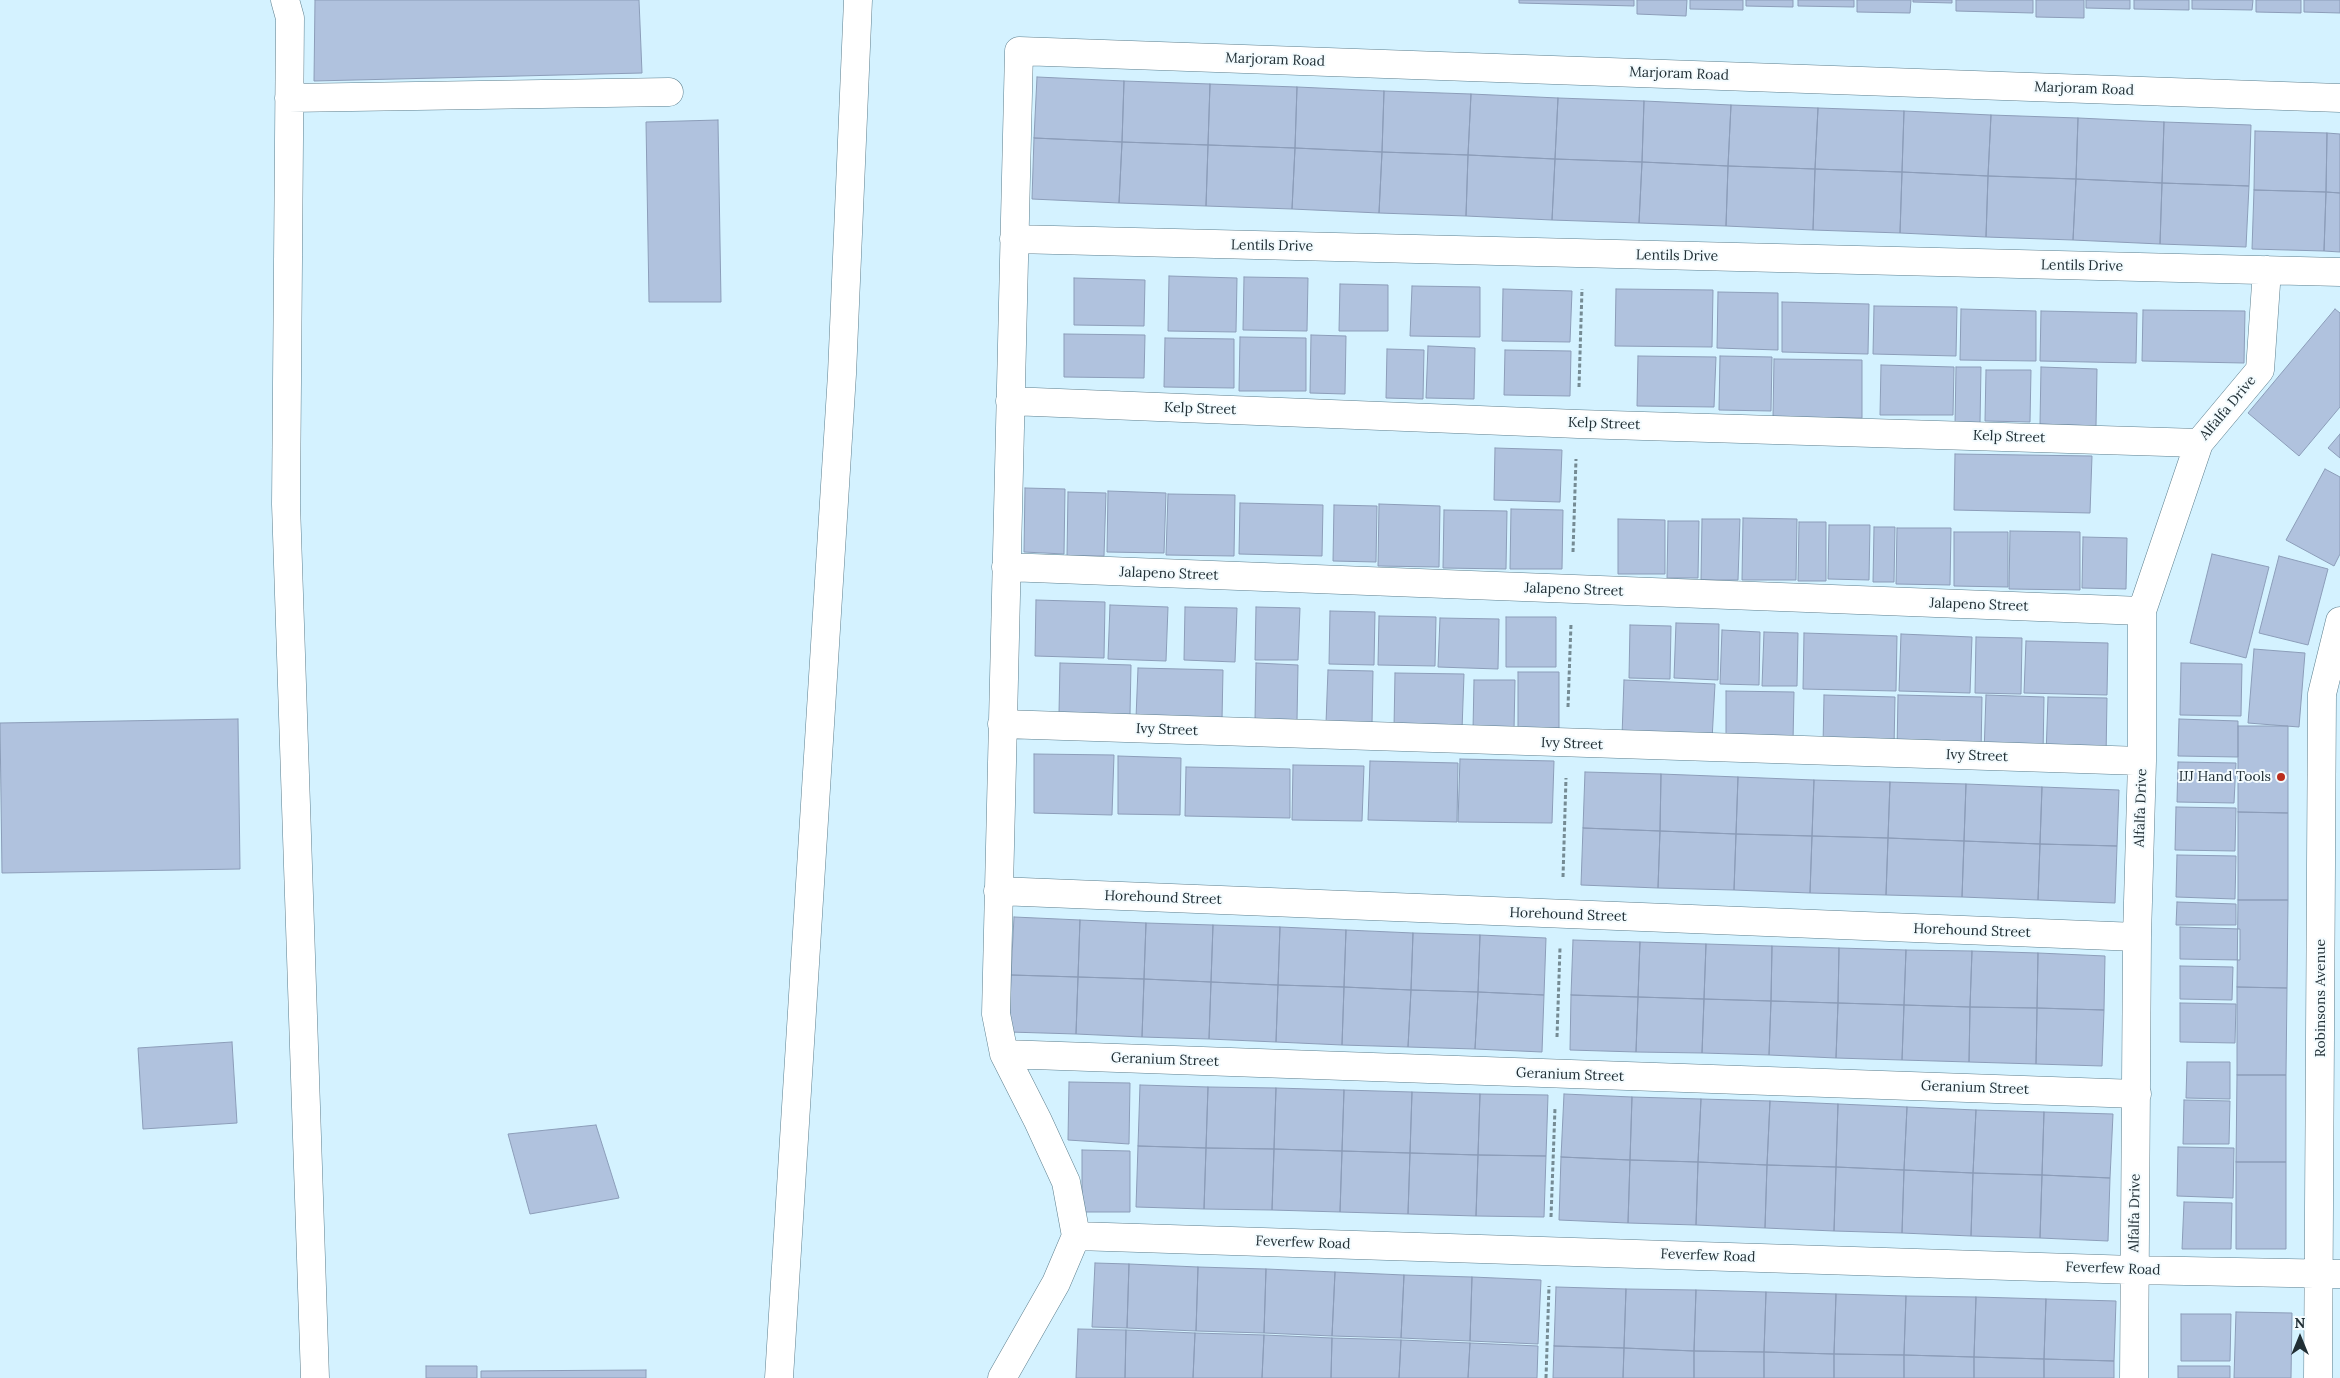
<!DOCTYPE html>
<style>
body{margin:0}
#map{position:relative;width:2340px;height:1378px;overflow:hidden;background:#d4f2ff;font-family:Lora,serif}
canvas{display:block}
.north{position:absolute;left:2275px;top:1313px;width:50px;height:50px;-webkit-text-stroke:4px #f3fbfe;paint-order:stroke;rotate:0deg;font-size:14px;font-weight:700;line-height:20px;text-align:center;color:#212f35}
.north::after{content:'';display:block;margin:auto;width:18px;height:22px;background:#212f35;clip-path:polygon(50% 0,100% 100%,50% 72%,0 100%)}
</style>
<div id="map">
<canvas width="2340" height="1378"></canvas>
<div class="north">N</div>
</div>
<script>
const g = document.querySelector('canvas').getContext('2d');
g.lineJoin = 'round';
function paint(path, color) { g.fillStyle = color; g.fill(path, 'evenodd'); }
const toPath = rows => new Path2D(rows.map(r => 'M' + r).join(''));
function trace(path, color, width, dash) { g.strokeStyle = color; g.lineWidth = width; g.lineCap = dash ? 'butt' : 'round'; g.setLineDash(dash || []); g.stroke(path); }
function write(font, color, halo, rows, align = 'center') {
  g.font = font + ' Lora,serif'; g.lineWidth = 4; g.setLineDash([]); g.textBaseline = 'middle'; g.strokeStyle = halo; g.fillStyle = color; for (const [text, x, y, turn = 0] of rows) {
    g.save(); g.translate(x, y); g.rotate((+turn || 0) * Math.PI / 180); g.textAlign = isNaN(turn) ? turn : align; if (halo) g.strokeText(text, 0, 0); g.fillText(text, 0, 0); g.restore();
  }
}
const building = toPath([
 [315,0,639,0,642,73,314,81,315,0],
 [1519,0,1634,0,1634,6,1519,3,1519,0],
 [1637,0,1687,0,1686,16,1637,14,1637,0],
 [1690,0,1743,0,1743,10,1690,9,1690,0],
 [1746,0,1793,0,1793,7,1746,6,1746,0],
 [1798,0,1854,0,1854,7,1798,6,1798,0],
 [1857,0,1911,0,1910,13,1857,12,1857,0],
 [1913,0,1952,0,1952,3,1913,2,1913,0],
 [1956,0,2033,0,2033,13,1956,11,1956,0],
 [2036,0,2084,0,2084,18,2036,17,2036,0],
 [2086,0,2130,0,2130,9,2086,8,2086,0],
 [2134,0,2189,0,2189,10,2134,9,2134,0],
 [2192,0,2253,0,2252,10,2192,9,2192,0],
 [2256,0,2301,0,2301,13,2256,12,2256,0],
 [2304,0,2340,0,2340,13,2304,12,2304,0],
 [1037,77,1124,81,1122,142,1034,138,1037,77],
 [1124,81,1210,84,1208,145,1122,142,1124,81],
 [1210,84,1297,87,1295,148,1208,145,1210,84],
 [1297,87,1384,91,1382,152,1295,148,1297,87],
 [1384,91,1471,94,1468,155,1382,152,1384,91],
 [1471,94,1558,98,1555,159,1468,155,1471,94],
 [1558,98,1644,101,1642,162,1555,159,1558,98],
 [1644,101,1731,105,1728,166,1642,162,1644,101],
 [1731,105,1818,108,1815,169,1728,166,1731,105],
 [1818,108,1904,111,1902,172,1815,169,1818,108],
 [1904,111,1991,115,1988,176,1902,172,1904,111],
 [1991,115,2078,118,2076,179,1988,176,1991,115],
 [2078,118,2164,122,2162,183,2076,179,2078,118],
 [718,120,721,302,649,302,646,122,718,120],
 [2164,122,2251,125,2249,186,2162,183,2164,122],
 [2255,131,2327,133,2326,192,2254,190,2255,131],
 [2327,133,2340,134,2340,193,2326,192,2327,133],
 [1034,138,1122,142,1119,203,1032,199,1034,138],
 [1122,142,1208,145,1206,206,1119,203,1122,142],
 [1208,145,1295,148,1292,209,1206,206,1208,145],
 [1295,148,1382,152,1379,213,1292,209,1295,148],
 [1382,152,1468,155,1466,216,1379,213,1382,152],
 [1468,155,1555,159,1552,220,1466,216,1468,155],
 [1555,159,1642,162,1639,223,1552,220,1555,159],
 [1642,162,1728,166,1726,226,1639,223,1642,162],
 [1728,166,1815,169,1813,230,1726,226,1728,166],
 [1815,169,1902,172,1900,233,1813,230,1815,169],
 [1902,172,1988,176,1986,237,1900,233,1902,172],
 [1988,176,2076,179,2073,240,1986,237,1988,176],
 [2076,179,2162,183,2160,244,2073,240,2076,179],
 [2162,183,2249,186,2246,247,2160,244,2162,183],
 [2254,190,2326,192,2324,251,2252,249,2254,190],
 [2326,192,2340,193,2340,252,2324,251,2326,192],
 [1169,276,1237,278,1236,332,1168,331,1169,276],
 [1244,277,1308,278,1307,331,1243,330,1244,277],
 [1074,278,1145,280,1144,326,1074,325,1074,278],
 [1340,284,1388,285,1388,331,1339,331,1340,284],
 [1412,286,1480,287,1480,337,1410,336,1412,286],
 [1503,289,1572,291,1570,342,1502,341,1503,289],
 [1616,289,1713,290,1712,347,1615,346,1616,289],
 [1718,292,1778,293,1778,350,1717,348,1718,292],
 [1782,302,1869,304,1868,354,1782,352,1782,302],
 [1874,306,1957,307,1956,356,1873,354,1874,306],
 [1961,309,2036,311,2036,361,1960,360,1961,309],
 [2335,309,2340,313,2340,407,2299,456,2248,413,2335,309],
 [2143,310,2245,311,2244,363,2142,361,2143,310],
 [2041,311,2137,313,2136,363,2040,361,2041,311],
 [1064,334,1145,335,1144,378,1064,377,1064,334],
 [1311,335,1346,336,1345,394,1310,393,1311,335],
 [1240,337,1306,338,1306,391,1239,391,1240,337],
 [1165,338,1234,339,1234,388,1164,387,1165,338],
 [1428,346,1475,348,1474,399,1426,398,1428,346],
 [1387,349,1424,350,1423,399,1386,398,1387,349],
 [1505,350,1571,351,1570,396,1504,395,1505,350],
 [1638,356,1716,357,1714,407,1637,406,1638,356],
 [1720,356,1772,357,1771,411,1719,410,1720,356],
 [1774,359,1862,360,1862,418,1773,417,1774,359],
 [1881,365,1954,367,1953,415,1880,415,1881,365],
 [1956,367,1981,367,1980,424,1955,424,1956,367],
 [2041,367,2097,369,2096,426,2040,424,2041,367],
 [1986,370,2031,370,2030,422,1985,421,1986,370],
 [2340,434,2340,458,2328,448,2340,434],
 [1495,448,1562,450,1560,502,1494,500,1495,448],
 [1955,454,2092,456,2090,513,1954,510,1955,454],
 [2325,469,2340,477,2340,554,2334,566,2286,540,2325,469],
 [1025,488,1065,489,1064,554,1024,552,1025,488],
 [1108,491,1166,493,1164,553,1107,552,1108,491],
 [1068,492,1106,493,1104,556,1067,556,1068,492],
 [1168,494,1235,495,1234,556,1166,555,1168,494],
 [1240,503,1323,505,1322,556,1239,554,1240,503],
 [1379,504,1440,506,1439,567,1378,566,1379,504],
 [1334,505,1377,506,1376,562,1333,561,1334,505],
 [1511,509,1563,510,1562,569,1510,569,1511,509],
 [1444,510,1507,511,1506,569,1443,568,1444,510],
 [1743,518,1797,519,1796,580,1742,580,1743,518],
 [1618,519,1665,520,1665,574,1618,574,1618,519],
 [1702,519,1740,519,1738,580,1701,580,1702,519],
 [1668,521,1699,521,1698,578,1667,578,1668,521],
 [1799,522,1826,522,1826,581,1798,581,1799,522],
 [1829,525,1870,525,1869,580,1828,579,1829,525],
 [1874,527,1895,527,1894,582,1873,582,1874,527],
 [1897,528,1951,528,1950,585,1896,584,1897,528],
 [2010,531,2080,532,2080,590,2009,589,2010,531],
 [1954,532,2008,532,2008,587,1954,586,1954,532],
 [2083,537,2127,538,2126,589,2082,588,2083,537],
 [2212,554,2269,567,2246,658,2190,643,2212,554],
 [2279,556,2328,569,2308,645,2259,633,2279,556],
 [1036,600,1105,602,1104,658,1035,656,1036,600],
 [1110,605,1168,607,1166,661,1108,659,1110,605],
 [1185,607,1237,608,1235,662,1184,660,1185,607],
 [1256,607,1300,608,1298,660,1255,660,1256,607],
 [1330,611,1375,612,1374,665,1329,664,1330,611],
 [1379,616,1436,617,1435,666,1378,665,1379,616],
 [1506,617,1556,617,1556,667,1506,667,1506,617],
 [1440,618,1499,619,1498,669,1438,667,1440,618],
 [1676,623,1719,624,1718,680,1674,678,1676,623],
 [1630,625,1671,626,1670,679,1629,678,1630,625],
 [1722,630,1760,632,1759,685,1720,684,1722,630],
 [1764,632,1798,633,1797,686,1762,686,1764,632],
 [1804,633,1897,636,1896,691,1803,689,1804,633],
 [1901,634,1972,637,1970,693,1899,691,1901,634],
 [1976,637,2022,638,2021,694,1975,693,1976,637],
 [2026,641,2108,643,2107,695,2024,693,2026,641],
 [2254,649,2305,653,2299,727,2248,723,2254,649],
 [1060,663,1131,665,1130,715,1059,713,1060,663],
 [1256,663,1298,665,1297,721,1255,720,1256,663],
 [2181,663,2242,664,2241,716,2180,715,2181,663],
 [1138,668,1223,670,1222,720,1136,718,1138,668],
 [1328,670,1373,671,1372,724,1326,723,1328,670],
 [1518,672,1559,672,1559,728,1518,728,1518,672],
 [1395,673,1464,674,1462,730,1394,728,1395,673],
 [1474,680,1515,680,1514,731,1473,730,1474,680],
 [1624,680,1715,684,1712,740,1622,736,1624,680],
 [1726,691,1794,692,1793,742,1726,741,1726,691],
 [1824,695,1895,697,1894,748,1823,746,1824,695],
 [1898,695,1982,697,1981,754,1897,751,1898,695],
 [1986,695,2044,697,2043,755,1984,754,1986,695],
 [2048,697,2107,698,2106,758,2046,756,2048,697],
 [238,719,240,869,2,873,0,723,238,719],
 [2179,719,2238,721,2238,757,2178,756,2179,719],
 [2238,726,2288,726,2288,813,2238,812,2238,726],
 [1034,754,1114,755,1112,815,1034,813,1034,754],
 [1118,756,1181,758,1180,815,1118,814,1118,756],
 [1460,759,1554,761,1552,823,1458,822,1460,759],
 [1370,761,1458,763,1457,822,1368,820,1370,761],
 [2178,762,2236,763,2234,803,2177,802,2178,762],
 [1293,765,1364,766,1362,821,1292,820,1293,765],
 [1186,767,1290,769,1290,818,1185,816,1186,767],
 [1585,772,1661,774,1660,831,1583,828,1585,772],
 [1661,774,1738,777,1736,834,1660,831,1661,774],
 [1738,777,1814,780,1812,836,1736,834,1738,777],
 [1814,780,1890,782,1888,838,1812,836,1814,780],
 [1890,782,1966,784,1964,841,1888,838,1890,782],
 [1966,784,2042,787,2040,844,1964,841,1966,784],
 [2042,787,2119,790,2117,846,2040,844,2042,787],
 [2176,807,2236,808,2235,851,2175,850,2176,807],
 [2238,812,2288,813,2288,900,2238,900,2238,812],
 [1583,828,1660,831,1658,888,1581,885,1583,828],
 [1660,831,1736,834,1734,890,1658,888,1660,831],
 [1736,834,1812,836,1810,893,1734,890,1736,834],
 [1812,836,1888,838,1886,895,1810,893,1812,836],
 [1888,838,1964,841,1962,897,1886,895,1888,838],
 [1964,841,2040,844,2038,900,1962,897,1964,841],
 [2040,844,2117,846,2115,903,2038,900,2040,844],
 [2177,855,2236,856,2235,899,2176,897,2177,855],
 [2238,900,2288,900,2287,988,2237,987,2238,900],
 [2177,902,2236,904,2236,925,2176,925,2177,902],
 [1014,917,1080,920,1078,977,1011,975,1014,917],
 [1080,920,1146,923,1144,979,1078,977,1080,920],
 [1146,923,1213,925,1211,982,1144,979,1146,923],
 [1213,925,1280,927,1278,985,1211,982,1213,925],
 [1280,927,1346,930,1344,987,1278,985,1280,927],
 [2180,927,2240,929,2240,960,2180,959,2180,927],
 [1346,930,1413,933,1411,990,1344,987,1346,930],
 [1413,933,1480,935,1478,992,1411,990,1413,933],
 [1480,935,1546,938,1544,995,1478,992,1480,935],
 [1573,940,1640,942,1638,997,1571,995,1573,940],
 [1640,942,1706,944,1704,999,1638,997,1640,942],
 [1706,944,1772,946,1771,1001,1704,999,1706,944],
 [1772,946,1839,948,1838,1003,1771,1001,1772,946],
 [1839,948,1906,950,1904,1005,1838,1003,1839,948],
 [1906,950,1972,951,1970,1007,1904,1005,1906,950],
 [1972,951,2038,953,2037,1008,1970,1007,1972,951],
 [2038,953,2105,956,2104,1010,2037,1008,2038,953],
 [2180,966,2233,967,2232,1000,2180,999,2180,966],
 [1011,975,1078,977,1076,1034,1009,1032,1011,975],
 [1078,977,1144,979,1142,1037,1076,1034,1078,977],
 [1144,979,1211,982,1209,1039,1142,1037,1144,979],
 [1211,982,1278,985,1276,1042,1209,1039,1211,982],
 [1278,985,1344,987,1342,1045,1276,1042,1278,985],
 [1344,987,1411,990,1408,1047,1342,1045,1344,987],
 [2237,987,2287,988,2286,1075,2237,1075,2237,987],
 [1411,990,1478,992,1475,1049,1408,1047,1411,990],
 [1478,992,1544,995,1542,1052,1475,1049,1478,992],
 [1571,995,1638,997,1636,1052,1570,1050,1571,995],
 [1638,997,1704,999,1702,1053,1636,1052,1638,997],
 [1704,999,1771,1001,1769,1055,1702,1053,1704,999],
 [1771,1001,1838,1003,1836,1058,1769,1055,1771,1001],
 [1838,1003,1904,1005,1902,1060,1836,1058,1838,1003],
 [2180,1003,2236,1004,2235,1043,2180,1042,2180,1003],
 [1904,1005,1970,1007,1969,1062,1902,1060,1904,1005],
 [1970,1007,2037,1008,2036,1064,1969,1062,1970,1007],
 [2037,1008,2104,1010,2102,1066,2036,1064,2037,1008],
 [232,1042,237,1123,143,1129,138,1048,232,1042],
 [2187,1062,2230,1062,2230,1099,2186,1098,2187,1062],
 [2237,1075,2286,1075,2286,1162,2236,1162,2237,1075],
 [1069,1082,1130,1083,1129,1144,1068,1140,1069,1082],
 [1140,1085,1208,1087,1206,1148,1138,1146,1140,1085],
 [1208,1087,1276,1088,1274,1149,1206,1148,1208,1087],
 [1276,1088,1344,1090,1342,1151,1274,1149,1276,1088],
 [1344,1090,1412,1092,1410,1153,1342,1151,1344,1090],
 [1412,1092,1480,1094,1478,1155,1410,1153,1412,1092],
 [1480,1094,1548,1095,1546,1156,1478,1155,1480,1094],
 [1564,1094,1632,1097,1630,1160,1561,1157,1564,1094],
 [1632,1097,1701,1099,1698,1162,1630,1160,1632,1097],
 [1701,1099,1770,1101,1767,1165,1698,1162,1701,1099],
 [2184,1100,2230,1101,2229,1144,2183,1144,2184,1100],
 [1770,1101,1838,1104,1836,1167,1767,1165,1770,1101],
 [1838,1104,1907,1107,1904,1170,1836,1167,1838,1104],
 [1907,1107,1976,1110,1973,1173,1904,1170,1907,1107],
 [1976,1110,2044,1112,2042,1175,1973,1173,1976,1110],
 [2044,1112,2113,1114,2110,1178,2042,1175,2044,1112],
 [596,1125,619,1198,530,1214,508,1134,596,1125],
 [1138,1146,1206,1148,1204,1209,1136,1207,1138,1146],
 [2178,1147,2234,1148,2233,1198,2177,1196,2178,1147],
 [1206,1148,1274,1149,1272,1210,1204,1209,1206,1148],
 [1274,1149,1342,1151,1340,1212,1272,1210,1274,1149],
 [1082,1150,1130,1151,1130,1212,1082,1212,1082,1150],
 [1342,1151,1410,1153,1408,1214,1340,1212,1342,1151],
 [1410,1153,1478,1155,1476,1216,1408,1214,1410,1153],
 [1478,1155,1546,1156,1544,1217,1476,1216,1478,1155],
 [1561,1157,1630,1160,1628,1223,1559,1220,1561,1157],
 [1630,1160,1698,1162,1696,1225,1628,1223,1630,1160],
 [1698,1162,1767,1165,1765,1228,1696,1225,1698,1162],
 [2236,1162,2286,1162,2286,1249,2236,1249,2236,1162],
 [1767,1165,1836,1167,1834,1231,1765,1228,1767,1165],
 [1836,1167,1904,1170,1902,1233,1834,1231,1836,1167],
 [1904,1170,1973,1173,1971,1236,1902,1233,1904,1170],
 [1973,1173,2042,1175,2040,1238,1971,1236,1973,1173],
 [2042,1175,2110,1178,2108,1241,2040,1238,2042,1175],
 [2184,1202,2232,1203,2231,1249,2182,1249,2184,1202],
 [1095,1263,1129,1264,1127,1328,1092,1327,1095,1263],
 [1129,1264,1198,1267,1196,1331,1127,1328,1129,1264],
 [1198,1267,1266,1269,1264,1333,1196,1331,1198,1267],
 [1266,1269,1335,1272,1332,1336,1264,1333,1266,1269],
 [1335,1272,1404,1275,1401,1338,1332,1336,1335,1272],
 [1404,1275,1472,1277,1470,1341,1401,1338,1404,1275],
 [1472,1277,1541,1280,1538,1344,1470,1341,1472,1277],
 [1556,1287,1626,1289,1624,1348,1554,1346,1556,1287],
 [1626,1289,1696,1290,1694,1351,1624,1348,1626,1289],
 [1696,1290,1766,1292,1764,1352,1694,1351,1696,1290],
 [1766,1292,1836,1294,1834,1354,1764,1352,1766,1292],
 [1836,1294,1906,1296,1904,1355,1834,1354,1836,1294],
 [1906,1296,1976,1297,1974,1357,1904,1355,1906,1296],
 [1976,1297,2046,1299,2044,1359,1974,1357,1976,1297],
 [2046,1299,2116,1301,2114,1361,2044,1359,2046,1299],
 [2236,1312,2292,1313,2291,1378,2234,1378,2236,1312],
 [2181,1314,2231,1314,2230,1361,2181,1361,2181,1314],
 [1078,1329,1126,1330,1125,1378,1076,1378,1078,1329],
 [1126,1330,1195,1333,1193,1378,1125,1378,1126,1330],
 [1195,1333,1264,1335,1262,1378,1193,1378,1195,1333],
 [1264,1335,1332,1338,1331,1378,1262,1378,1264,1335],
 [1332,1338,1401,1340,1399,1378,1331,1378,1332,1338],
 [1401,1340,1470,1343,1468,1378,1399,1378,1401,1340],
 [1470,1343,1538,1346,1537,1378,1468,1378,1470,1343],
 [1554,1346,1624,1348,1623,1378,1553,1378,1554,1346],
 [1624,1348,1694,1351,1694,1378,1623,1378,1624,1348],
 [1694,1351,1764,1352,1764,1378,1694,1378,1694,1351],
 [1764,1352,1834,1354,1834,1378,1764,1378,1764,1352],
 [1834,1354,1904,1355,1904,1378,1834,1378,1834,1354],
 [1904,1355,1974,1357,1974,1378,1904,1378,1904,1355],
 [1974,1357,2044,1359,2044,1378,1974,1378,1974,1357],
 [2044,1359,2114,1361,2114,1378,2044,1378,2044,1359],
 [426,1366,477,1366,477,1378,426,1378,426,1366],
 [2178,1366,2230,1366,2230,1378,2178,1378,2178,1366],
 [646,1370,646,1378,481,1378,481,1371,646,1370]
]);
paint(building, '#b0c2de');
trace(building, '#8c9db9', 1);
const minor = toPath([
 [285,0,290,18,286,504,315,1378],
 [289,98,669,92],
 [1014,239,2340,272],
 [1010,401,1578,424,2199,443],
 [1006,567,2142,611],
 [1002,724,2142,761],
 [998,891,2137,937],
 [1004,1054,2137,1094],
 [1076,1236,2134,1270,2340,1274],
 [779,1378,842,374,858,0],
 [1002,1378,1056,1283,1076,1236,1066,1182,1038,1121,1004,1054,996,1014,1019,51,2340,98],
 [2134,1378,2137,937,2142,761,2142,611,2199,443,2260,370,2267,270],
 [2318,1378,2322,694,2340,621]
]);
trace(minor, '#5d7f8e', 29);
trace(toPath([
 [1579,387,1582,289],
 [1573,552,1576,459],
 [1568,707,1571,624],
 [1563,877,1566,778],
 [1557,1037,1560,948],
 [1551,1217,1555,1108],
 [1546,1378,1549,1286]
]), '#758b94', 3, [4, 2.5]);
trace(minor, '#fff', 28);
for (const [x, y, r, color] of [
 [2281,777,5,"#bb2e1f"]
]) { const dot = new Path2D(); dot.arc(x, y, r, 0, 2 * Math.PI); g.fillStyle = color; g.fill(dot); trace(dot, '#f3fbfe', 2); }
write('14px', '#212f35', '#f3fbfe', [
 ["Marjoram Road",1275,60,2],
 ["Marjoram Road",1679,74,2],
 ["Marjoram Road",2084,89,2],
 ["Lentils Drive",1272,246,1],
 ["Lentils Drive",1677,256,1],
 ["Lentils Drive",2082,266,1],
 ["Alfalfa Drive",2228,408,-50],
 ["Kelp Street",1200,409,2],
 ["Kelp Street",1604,424,2],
 ["Kelp Street",2009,437,2],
 ["Jalapeno Street",1169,574,2],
 ["Jalapeno Street",1574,590,2],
 ["Jalapeno Street",1979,605,2],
 ["Ivy Street",1167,730,2],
 ["Ivy Street",1572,744,2],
 ["Ivy Street",1977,756,2],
 ["Alfalfa Drive",2141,808,-88],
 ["Horehound Street",1163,898,2],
 ["Horehound Street",1568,915,2],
 ["Horehound Street",1972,931,2],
 ["Robinsons Avenue",2321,998,-90],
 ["Geranium Street",1165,1060,2],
 ["Geranium Street",1570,1075,2],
 ["Geranium Street",1975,1088,2],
 ["Alfalfa Drive",2135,1213,-89],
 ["Feverfew Road",1303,1243,2],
 ["Feverfew Road",1708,1256,2],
 ["Feverfew Road",2113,1269,2]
]);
write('14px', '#212f35', '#f3fbfe', [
 ["IJJ Hand Tools",2271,777]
], 'right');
</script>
